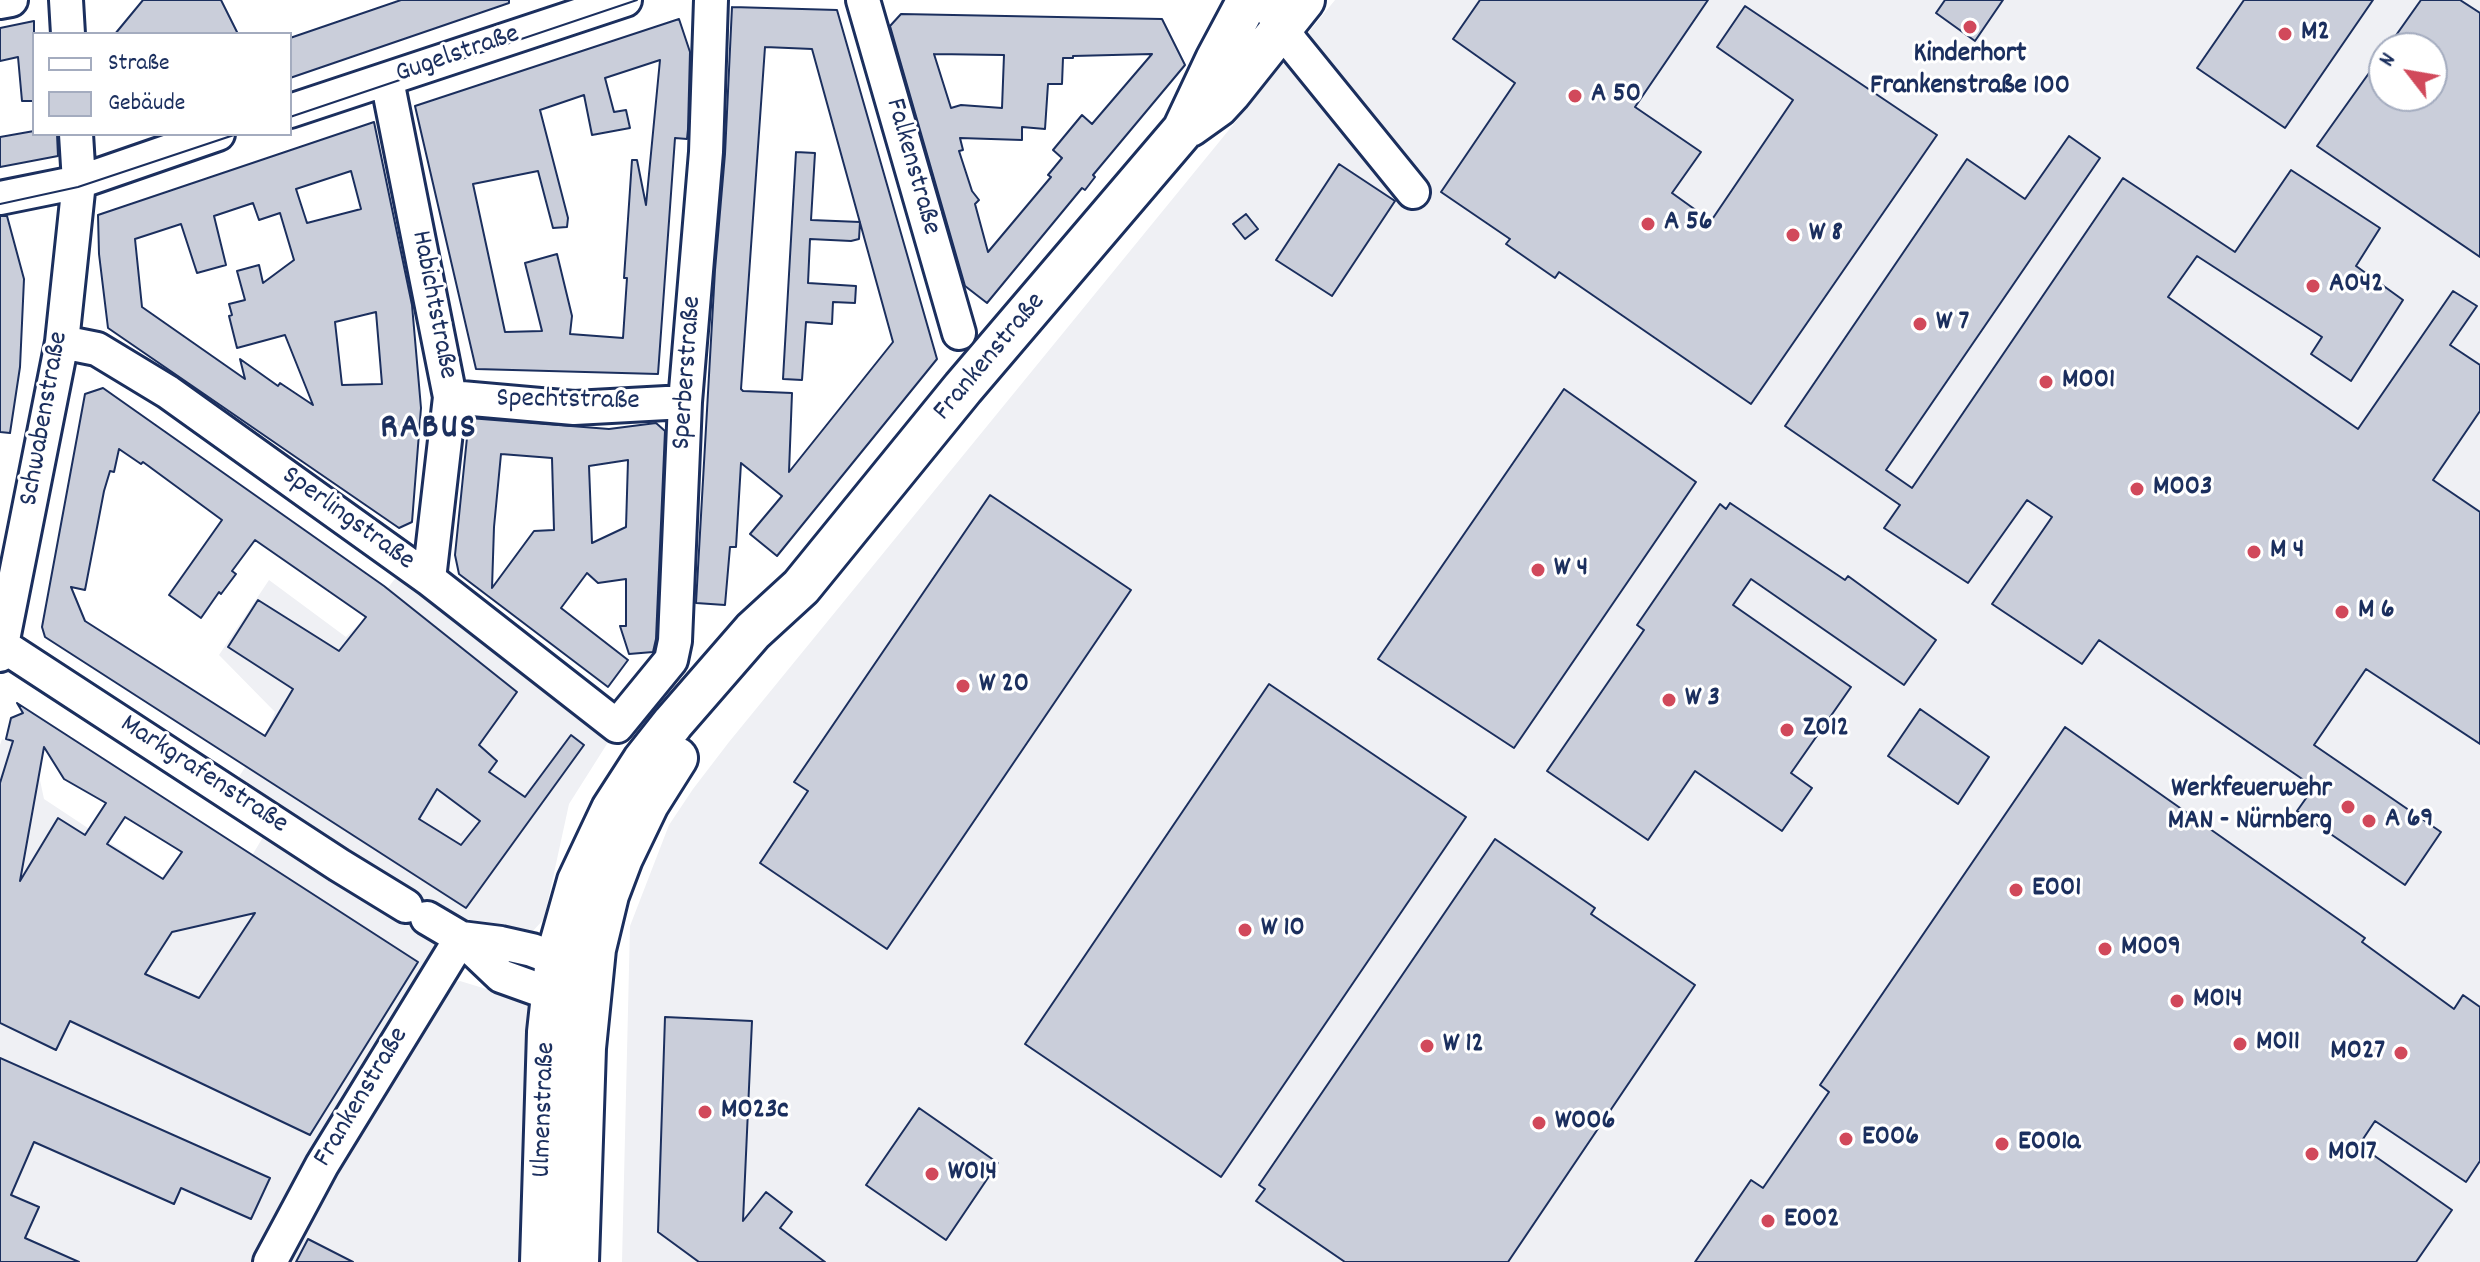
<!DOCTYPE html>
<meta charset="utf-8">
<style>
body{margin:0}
#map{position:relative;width:2480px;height:1262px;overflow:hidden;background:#fff;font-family:Dekko,sans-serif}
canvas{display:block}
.legend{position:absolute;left:32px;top:32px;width:260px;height:104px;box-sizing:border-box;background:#fff;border:2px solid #a4acbf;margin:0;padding:10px 14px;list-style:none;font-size:24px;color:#1b2f5e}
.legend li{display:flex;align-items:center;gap:16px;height:40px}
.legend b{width:40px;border:2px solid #a4acbf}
.north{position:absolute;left:2368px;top:32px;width:80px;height:80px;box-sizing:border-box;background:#fff;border:2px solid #a4acbf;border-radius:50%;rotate:301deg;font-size:22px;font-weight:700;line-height:32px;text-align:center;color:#1b2f5e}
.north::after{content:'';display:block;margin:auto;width:28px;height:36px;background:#d1495b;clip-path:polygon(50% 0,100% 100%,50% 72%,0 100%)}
</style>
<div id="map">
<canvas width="2480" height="1262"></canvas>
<ul class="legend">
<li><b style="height:10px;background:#fff"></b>Straße</li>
<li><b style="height:22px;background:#caceda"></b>Gebäude</li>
</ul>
<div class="north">N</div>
</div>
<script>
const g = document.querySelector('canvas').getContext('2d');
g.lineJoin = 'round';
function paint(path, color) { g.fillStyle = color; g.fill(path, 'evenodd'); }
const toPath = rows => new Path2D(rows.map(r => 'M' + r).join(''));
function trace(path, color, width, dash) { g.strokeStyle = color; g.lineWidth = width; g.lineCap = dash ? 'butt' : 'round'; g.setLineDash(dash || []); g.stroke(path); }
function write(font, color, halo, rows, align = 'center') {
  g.font = font + ' Dekko,sans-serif'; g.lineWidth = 6; g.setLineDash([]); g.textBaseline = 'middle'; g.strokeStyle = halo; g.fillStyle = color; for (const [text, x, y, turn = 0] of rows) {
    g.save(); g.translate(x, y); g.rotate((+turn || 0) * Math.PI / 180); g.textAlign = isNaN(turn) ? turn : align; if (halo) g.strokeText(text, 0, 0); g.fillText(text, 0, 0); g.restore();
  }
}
paint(toPath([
 [1335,0,2480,0,2480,1262,622,1262,630,926,669,825,693,789,729,742],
 [2384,48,2432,48,2432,96,2384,96],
 [400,572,612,736,569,804,544,919,532,932,514,936,473,920,444,985,460,981,532,1003,530,1262,0,1262,0,745,2,739,33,747,44,799,162,877,171,865,200,885,235,884,278,812,235,783,265,736,275,712,219,655,269,580,346,637,366,617]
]), '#eff0f4');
const building = toPath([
 [143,0,221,0,238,34,115,34,143,0],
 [401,0,509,0,509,3,290,78,290,38,401,0],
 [1480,0,1708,0,1635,107,1701,152,1672,193,1711,221,1793,100,1717,47,1745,6,1937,135,1751,404,1559,272,1555,278,1506,244,1510,239,1441,192,1515,83,1453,39,1480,0],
 [1945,0,2003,0,1975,41,1936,13,1945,0],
 [2244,0,2373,0,2285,128,2197,68,2244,0],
 [2421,0,2460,0,2480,13,2480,257,2317,146,2384,52,2384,96,2432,96,2432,48,2387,48,2421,0],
 [732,7,837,10,937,359,777,556,750,534,782,496,741,463,736,547,730,547,725,605,696,603,715,270,725,154,732,7],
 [765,47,812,49,893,342,789,472,792,393,743,391,741,389,765,47],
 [901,14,1162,19,1185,65,1093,175,1095,177,1085,190,1082,188,987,303,965,286,890,26,901,14],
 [934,54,1004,55,1002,108,961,105,951,108,934,54],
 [1152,54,1092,124,1082,115,1053,150,1062,158,1048,175,1051,177,988,252,975,204,979,200,972,191,959,151,963,150,960,138,1022,140,1022,127,1045,129,1048,84,1062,84,1063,58,1073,58,1073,56,1152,54],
 [679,19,690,52,688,129,687,139,675,138,658,374,476,369,415,106,679,19],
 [660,60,646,205,637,160,632,160,624,278,627,278,623,338,570,334,572,316,557,254,525,263,542,331,505,332,473,184,538,171,553,228,567,227,568,218,540,110,584,95,592,135,630,128,626,110,614,112,605,78,660,60],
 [34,21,34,101,22,101,18,57,0,61,0,28,34,21],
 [374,122,412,305,421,408,412,522,399,528,108,328,99,254,98,215,374,122],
 [351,171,361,209,307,223,296,189,351,171],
 [253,203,259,220,280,213,294,260,263,283,259,265,237,271,245,300,229,304,232,315,229,316,237,348,285,335,313,405,280,383,278,386,240,359,245,379,142,307,135,239,181,224,197,273,226,265,214,216,253,203],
 [376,312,382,384,342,385,335,322,376,312],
 [34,131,34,134,57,134,58,156,0,167,0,137,34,131],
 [2069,136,2100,158,1886,470,1912,488,2123,178,2235,252,2291,170,2380,228,2356,266,2403,300,2351,381,2311,354,2322,337,2197,256,2168,297,2358,429,2453,291,2477,306,2450,345,2480,365,2480,411,2433,480,2480,512,2480,744,2366,669,2314,745,2441,832,2405,885,2297,811,2314,787,2099,640,2082,664,1992,604,2052,517,2027,500,1968,583,1884,528,1900,505,1785,426,1967,159,2025,199,2069,136],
 [796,152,815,153,811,220,860,222,859,239,851,241,810,239,808,283,856,286,855,303,833,302,832,324,806,322,802,380,783,379,796,152],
 [1339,164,1395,201,1332,296,1276,260,1339,164],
 [1246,214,1258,229,1245,239,1233,224,1246,214],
 [0,216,7,216,24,279,20,367,10,433,0,432,0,216],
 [103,388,384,586,517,692,479,745,497,761,489,772,525,797,571,735,584,745,466,908,45,637,42,627,85,394,103,388],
 [119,449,141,464,143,462,222,520,169,595,201,618,219,592,221,594,236,574,232,571,255,540,366,617,339,651,258,600,228,647,293,689,265,736,85,621,71,587,85,590,104,491,110,471,114,472,119,449],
 [437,789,480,821,461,845,419,819,437,789],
 [1564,389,1696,482,1514,748,1378,659,1564,389],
 [469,418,609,429,656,423,665,431,656,639,653,652,629,654,620,626,626,626,626,579,598,583,587,573,561,608,628,660,608,687,459,574,455,555,469,418],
 [501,454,552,458,554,530,534,531,492,588,494,527,501,454],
 [628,460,626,527,592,543,589,466,628,460],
 [990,495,1131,590,887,949,760,863,808,791,794,782,990,495],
 [1730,503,1845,580,1848,576,1936,640,1904,685,1751,579,1733,605,1851,687,1791,773,1812,788,1782,831,1695,771,1648,840,1547,771,1644,630,1637,625,1720,504,1726,509,1730,503],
 [1269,684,1466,817,1221,1177,1025,1044,1269,684],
 [17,703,418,962,310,1135,70,1021,56,1050,0,1023,0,783,13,741,6,739,11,718,23,713,17,703],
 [44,747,64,779,106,803,85,835,58,818,20,881,44,747],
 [125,817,182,852,163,879,107,844,125,817],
 [255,913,199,998,145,974,172,932,255,913],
 [1920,709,1989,757,1958,804,1888,756,1920,709],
 [2065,727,2365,938,2362,942,2454,1009,2463,995,2480,1007,2480,1161,2466,1182,2375,1121,2359,1145,2452,1210,2416,1262,1695,1262,1751,1180,1763,1188,1829,1092,1820,1085,2065,727],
 [1495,839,1595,908,1591,914,1695,985,1508,1262,1345,1262,1256,1201,1265,1189,1259,1185,1495,839],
 [665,1017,752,1021,743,1221,766,1192,792,1212,780,1228,825,1262,699,1262,658,1232,665,1017],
 [0,1058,270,1178,251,1219,181,1188,174,1204,34,1142,11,1195,39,1207,25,1238,79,1262,0,1262,0,1058],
 [919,1108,998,1163,946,1240,866,1185,919,1108],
 [308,1239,353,1262,296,1262,308,1239]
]);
paint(building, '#caceda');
trace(building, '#1b2f5e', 2);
const minor = toPath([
 [66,0,68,34],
 [863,0,959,333],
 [1264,0,1292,43,1413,192],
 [0,2,11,0],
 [387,80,450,397,429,579],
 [290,111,625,0],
 [0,198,79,182,218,134],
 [62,342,97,349,168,392,429,579,617,726,671,660,675,641,685,402,706,152,711,0],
 [450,397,574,408,685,402],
 [0,644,339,865,406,906],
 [0,655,62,342,79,182,76,134],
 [427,918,461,938,501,976,540,990,552,992,577,990],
 [461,938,501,943,532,950,556,959,573,975],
 [270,1262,322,1165,461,938]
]);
const major = toPath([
 [1190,126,1218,106,1230,93,1304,0],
 [541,1262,548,1032,556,959,578,881,612,809,643,761,673,723,753,631,801,587,963,388,1183,130,1216,60,1248,0],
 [578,1262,585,1048,595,949,608,895,622,858,648,804,677,758]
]);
trace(minor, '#1b2f5e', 38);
trace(major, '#1b2f5e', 46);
trace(minor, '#fff', 32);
trace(major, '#fff', 40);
trace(toPath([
 [290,117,637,0],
 [0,204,78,187,237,134]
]), '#1b2f5e', 2);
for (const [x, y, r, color] of [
 [1970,27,8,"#d1495b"],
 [2285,34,8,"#d1495b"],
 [1575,96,8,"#d1495b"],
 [1648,224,8,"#d1495b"],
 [1793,235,8,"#d1495b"],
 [2313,286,8,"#d1495b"],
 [1920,324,8,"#d1495b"],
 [2046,382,8,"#d1495b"],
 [2137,489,8,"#d1495b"],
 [2254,552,8,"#d1495b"],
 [1538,570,8,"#d1495b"],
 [2342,612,8,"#d1495b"],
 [963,686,8,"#d1495b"],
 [1669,700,8,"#d1495b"],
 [1787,730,8,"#d1495b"],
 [2348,807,8,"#d1495b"],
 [2369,821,8,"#d1495b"],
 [2016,890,8,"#d1495b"],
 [1245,930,8,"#d1495b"],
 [2105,949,8,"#d1495b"],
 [2177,1001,8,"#d1495b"],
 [2240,1044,8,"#d1495b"],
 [1427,1046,8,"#d1495b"],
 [2401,1053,8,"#d1495b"],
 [705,1112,8,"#d1495b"],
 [1539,1123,8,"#d1495b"],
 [1846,1139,8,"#d1495b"],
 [2002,1144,8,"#d1495b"],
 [2312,1154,8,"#d1495b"],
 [932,1174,8,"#d1495b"],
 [1768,1221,8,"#d1495b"]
]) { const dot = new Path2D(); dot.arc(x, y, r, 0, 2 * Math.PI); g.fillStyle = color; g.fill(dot); trace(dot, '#fff', 3); }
write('bold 28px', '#1b2f5e', '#fff', [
 ["M2",2301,34],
 ["Kinderhort",1970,56,"center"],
 ["Frankenstraße 100",1970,88,"center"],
 ["A 50",1591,96],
 ["A 56",1664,224],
 ["W 8",1809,235],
 ["A042",2329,286],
 ["W 7",1936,324],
 ["M001",2062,382],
 ["M003",2153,489],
 ["M 4",2270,552],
 ["W 4",1554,570],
 ["M 6",2358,612],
 ["W 20",979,686],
 ["W 3",1685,700],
 ["Z012",1803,730],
 ["Werkfeuerwehr",2332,791,"right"],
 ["MAN - Nürnberg",2332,823,"right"],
 ["A 69",2385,821],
 ["E001",2032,890],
 ["W 10",1261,930],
 ["M009",2121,949],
 ["M014",2193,1001],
 ["M011",2256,1044],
 ["W 12",1443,1046],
 ["M027",2385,1053,"right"],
 ["M023c",721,1112],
 ["W006",1555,1123],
 ["E006",1862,1139],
 ["E001a",2018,1144],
 ["M017",2328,1154],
 ["W014",948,1174],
 ["E002",1784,1221]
], 'left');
write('28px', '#1b2f5e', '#fff', [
 ["Gugelstraße",458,56,-19],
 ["Falkenstraße",911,167,74],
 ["Habichtstraße",432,305,79],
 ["Frankenstraße",991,358,-50],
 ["Sperberstraße",689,373,-86],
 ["Spechtstraße",568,402,1],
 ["Schwabenstraße",46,419,-80],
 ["Sperlingstraße",347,520,36],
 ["Markgrafenstraße",203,776,33],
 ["Frankenstraße",363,1098,-59],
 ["Ulmenstraße",546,1110,-88]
]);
g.letterSpacing = '2px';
write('bold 36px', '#1b2f5e', '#fff', [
 ["RABUS",429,431]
]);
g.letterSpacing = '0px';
</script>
